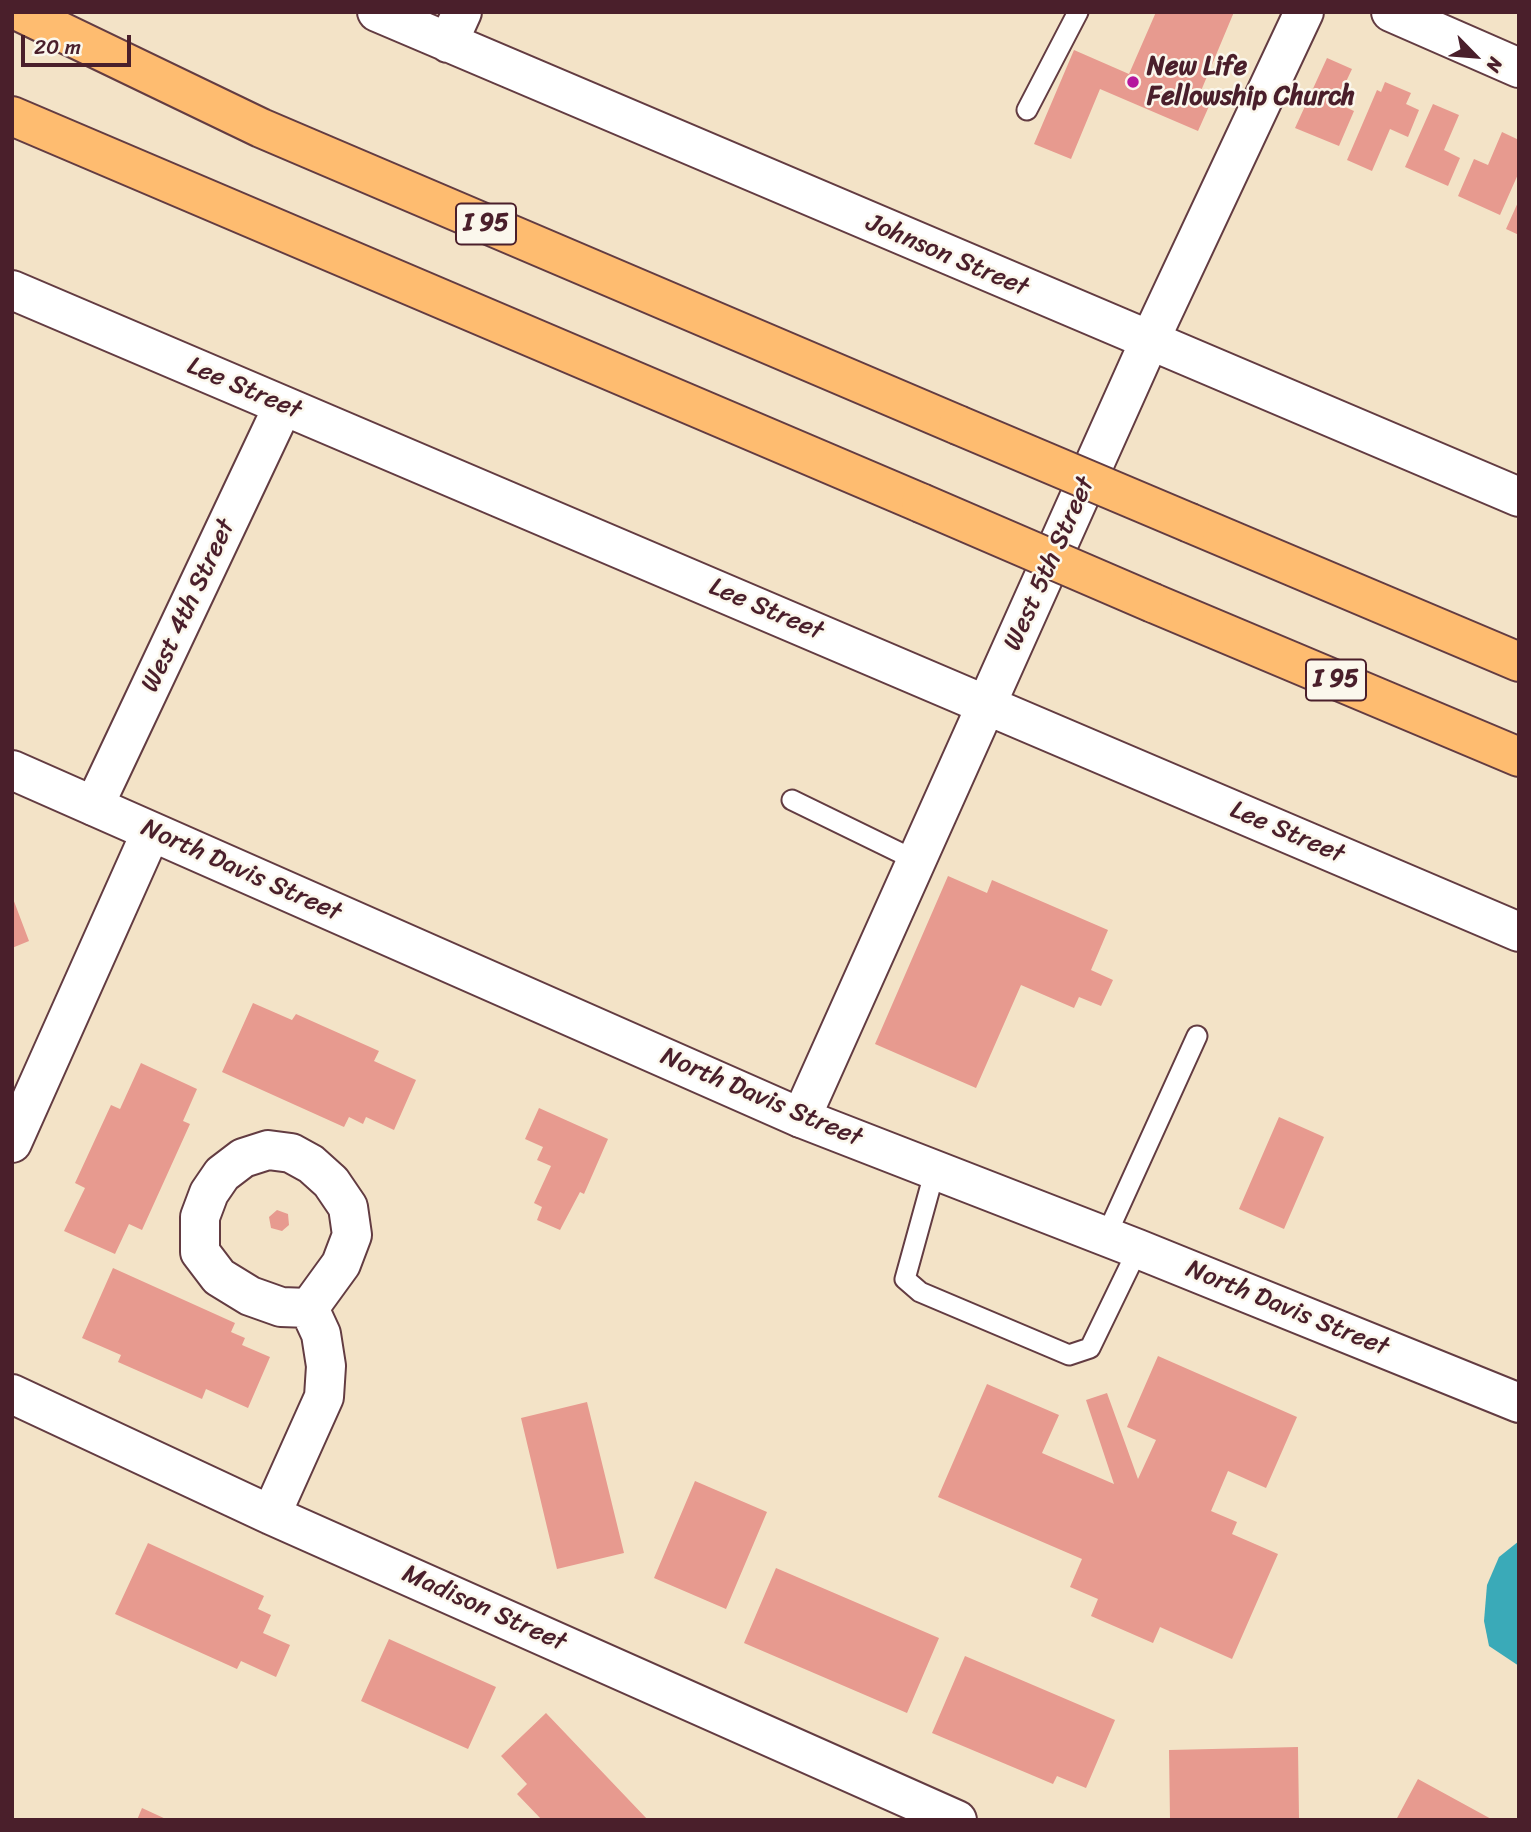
<!DOCTYPE html>
<style>
body{margin:0}
#map{position:relative;width:1531px;height:1832px;overflow:hidden;background:#f3e3c7;font-family:Sriracha,sans-serif}
canvas{display:block}
.frame{position:absolute;inset:0;border:14px solid #4a1f2b;pointer-events:none}
.north{position:absolute;left:1440px;top:21px;width:70px;height:70px;-webkit-text-stroke:5px #fbf7ec;paint-order:stroke;rotate:115deg;font-size:19px;font-weight:700;line-height:28px;text-align:center;color:#4a1f2b}
.north::after{content:'';display:block;margin:auto;width:24px;height:32px;background:#4a1f2b;clip-path:polygon(50% 0,100% 100%,50% 72%,0 100%)}
.scale{position:absolute;left:21px;top:35px;width:110px;height:32px;box-sizing:border-box;border:4px solid #4a1f2b;border-top:0;padding-left:9px;font-size:21px;line-height:24px;white-space:nowrap;color:#4a1f2b;-webkit-text-stroke:5px #fbf7ec;paint-order:stroke}
</style>
<div id="map">
<canvas width="1531" height="1832"></canvas>
<div class="frame"></div>
<div class="north">N</div>
<div class="scale">20 m</div>
</div>
<script>
const g = document.querySelector('canvas').getContext('2d');
g.lineJoin = 'round';
function paint(path, color) { g.fillStyle = color; g.fill(path, 'evenodd'); }
const toPath = rows => new Path2D(rows.map(r => 'M' + r).join(''));
function trace(path, color, width, dash) { g.strokeStyle = color; g.lineWidth = width; g.lineCap = dash ? 'butt' : 'round'; g.setLineDash(dash || []); g.stroke(path); }
function write(font, color, halo, rows, align = 'center') {
  g.font = font + ' Sriracha,sans-serif'; g.lineWidth = 5; g.setLineDash([]); g.textBaseline = 'middle'; g.strokeStyle = halo; g.fillStyle = color; for (const [text, x, y, turn = 0] of rows) {
    g.save(); g.translate(x, y); g.rotate((+turn || 0) * Math.PI / 180); g.textAlign = isNaN(turn) ? turn : align; if (halo) g.strokeText(text, 0, 0); g.fillText(text, 0, 0); g.restore();
  }
}
paint(toPath([
 [1519,1541,1519,1666,1489,1646,1484,1621,1487,1585,1499,1557]
]), '#3aaab8');
paint(toPath([
 [1156,12,1234,12,1198,98,1210,104,1198,131,1100,89,1071,159,1034,144,1074,50,1129,74],
 [1327,58,1352,69,1336,103,1354,111,1339,146,1295,128],
 [1385,82,1411,93,1406,104,1419,110,1408,137,1390,129,1372,171,1347,160,1377,90,1381,92],
 [1433,104,1459,115,1444,150,1460,158,1448,186,1405,167],
 [1502,132,1519,140,1519,172,1500,215,1458,196,1474,159,1488,165],
 [1519,200,1519,235,1506,229],
 [948,876,987,893,992,880,1108,930,1091,970,1113,980,1101,1006,1079,997,1074,1008,1021,985,976,1088,875,1044],
 [12,896,29,941,12,948],
 [253,1003,292,1020,296,1014,379,1051,374,1061,416,1080,394,1130,366,1117,363,1124,349,1117,344,1127,222,1072],
 [141,1063,197,1089,183,1121,190,1124,142,1230,129,1224,115,1254,64,1231,85,1188,75,1183,111,1105,120,1109],
 [539,1108,608,1139,584,1194,580,1192,560,1230,537,1220,542,1207,534,1203,551,1166,537,1160,543,1147,525,1139],
 [1279,1117,1324,1137,1284,1229,1239,1209],
 [277,1210,288,1214,289,1225,282,1231,271,1228,269,1217],
 [113,1268,235,1323,231,1332,245,1338,242,1345,270,1357,248,1408,206,1389,202,1399,118,1362,121,1355,82,1338],
 [1158,1356,1297,1417,1266,1488,1228,1471,1211,1511,1237,1522,1232,1534,1278,1554,1232,1659,1160,1627,1153,1643,1091,1616,1098,1599,1070,1587,1082,1559,938,1497,987,1384,1059,1415,1042,1453,1114,1484,1086,1400,1107,1393,1138,1479,1156,1440,1127,1427],
 [587,1402,624,1553,557,1569,521,1418],
 [695,1481,767,1512,726,1609,654,1578],
 [148,1543,264,1596,258,1609,271,1615,263,1633,290,1645,276,1677,241,1661,237,1669,115,1614],
 [776,1568,939,1638,907,1713,744,1643],
 [389,1639,496,1687,468,1749,361,1701],
 [965,1656,1115,1720,1086,1788,1057,1776,1053,1784,932,1733],
 [546,1713,648,1820,542,1820,517,1794,527,1784,501,1756],
 [1298,1747,1299,1818,1170,1820,1169,1750],
 [1418,1779,1493,1820,1396,1820],
 [142,1808,168,1820,137,1820]
]), '#e79a8f');
const service = toPath([
 [1027,110,1078,12],
 [792,800,915,860],
 [935,1170,905,1279,920,1292,1069,1355,1090,1348,1138,1249],
 [1106,1236,1197,1036]
]);
const minor = toPath([
 [377,12,1519,497],
 [1391,12,1519,68],
 [448,43,462,12],
 [12,290,1519,932],
 [94,806,283,406],
 [801,1118,1149,342,1304,12],
 [12,1143,151,832],
 [12,1394,271,1515,957,1820],
 [271,1515,324,1397,326,1366,321,1334,309,1308,341,1264,352,1235,348,1207,331,1182,311,1164,291,1153,268,1150,243,1158,222,1174,209,1193,200,1217,200,1252,219,1277,250,1296,281,1307,309,1308]
]);
const tertiary = toPath([
 [12,770,801,1118,1138,1249,1519,1403]
]);
const motorway = toPath([
 [20,12,261,128,958,425],
 [12,116,921,503],
 [1190,523,1519,662],
 [1153,603,1519,757]
]);
trace(service, '#633c42', 23);
trace(minor, '#633c42', 42);
trace(tertiary, '#633c42', 42);
trace(motorway, '#633c42', 42);
trace(service, '#fff', 19);
trace(minor, '#fff', 38);
trace(tertiary, '#fff', 38);
trace(motorway, '#febc70', 38);
const motorwayBridge = toPath([
 [958,425,1190,523],
 [921,503,1153,603]
]);
trace(motorwayBridge, '#633c42', 42, []);
trace(motorwayBridge, '#febc70', 38);
for (const [x, y, r, color] of [
 [1133,82,7,"#b5179e"]
]) { const dot = new Path2D(); dot.arc(x, y, r, 0, 2 * Math.PI); g.fillStyle = color; g.fill(dot); trace(dot, '#fbf7ec', 2.5); }
for (const [x, y, w] of [
 [486,224,60],
 [1336,680,60]
]) { const box = new Path2D(); box.roundRect(x - w / 2, y - 20.5, w, 41, 5); g.fillStyle = '#fbf7ec'; g.fill(box); trace(box, '#4a1f2b', 2); }
write('bold 24px', '#4a1f2b', null, [
 ["I 95",486,224],
 ["I 95",1336,680]
]);
write('bold 26px', '#4a1f2b', '#fbf7ec', [
 ["New Life",1147,67],
 ["Fellowship Church",1147,97]
], 'left');
write('26px', '#4a1f2b', '#fbf7ec', [
 ["Johnson Street",947,256,23],
 ["Lee Street",244,389,23],
 ["West 5th Street",1050,564,-66],
 ["West 4th Street",189,606,-65],
 ["Lee Street",766,610,23],
 ["Lee Street",1287,833,23],
 ["North Davis Street",241,871,24],
 ["North Davis Street",761,1098,23],
 ["North Davis Street",1287,1309,22],
 ["Madison Street",484,1609,24]
]);
</script>
